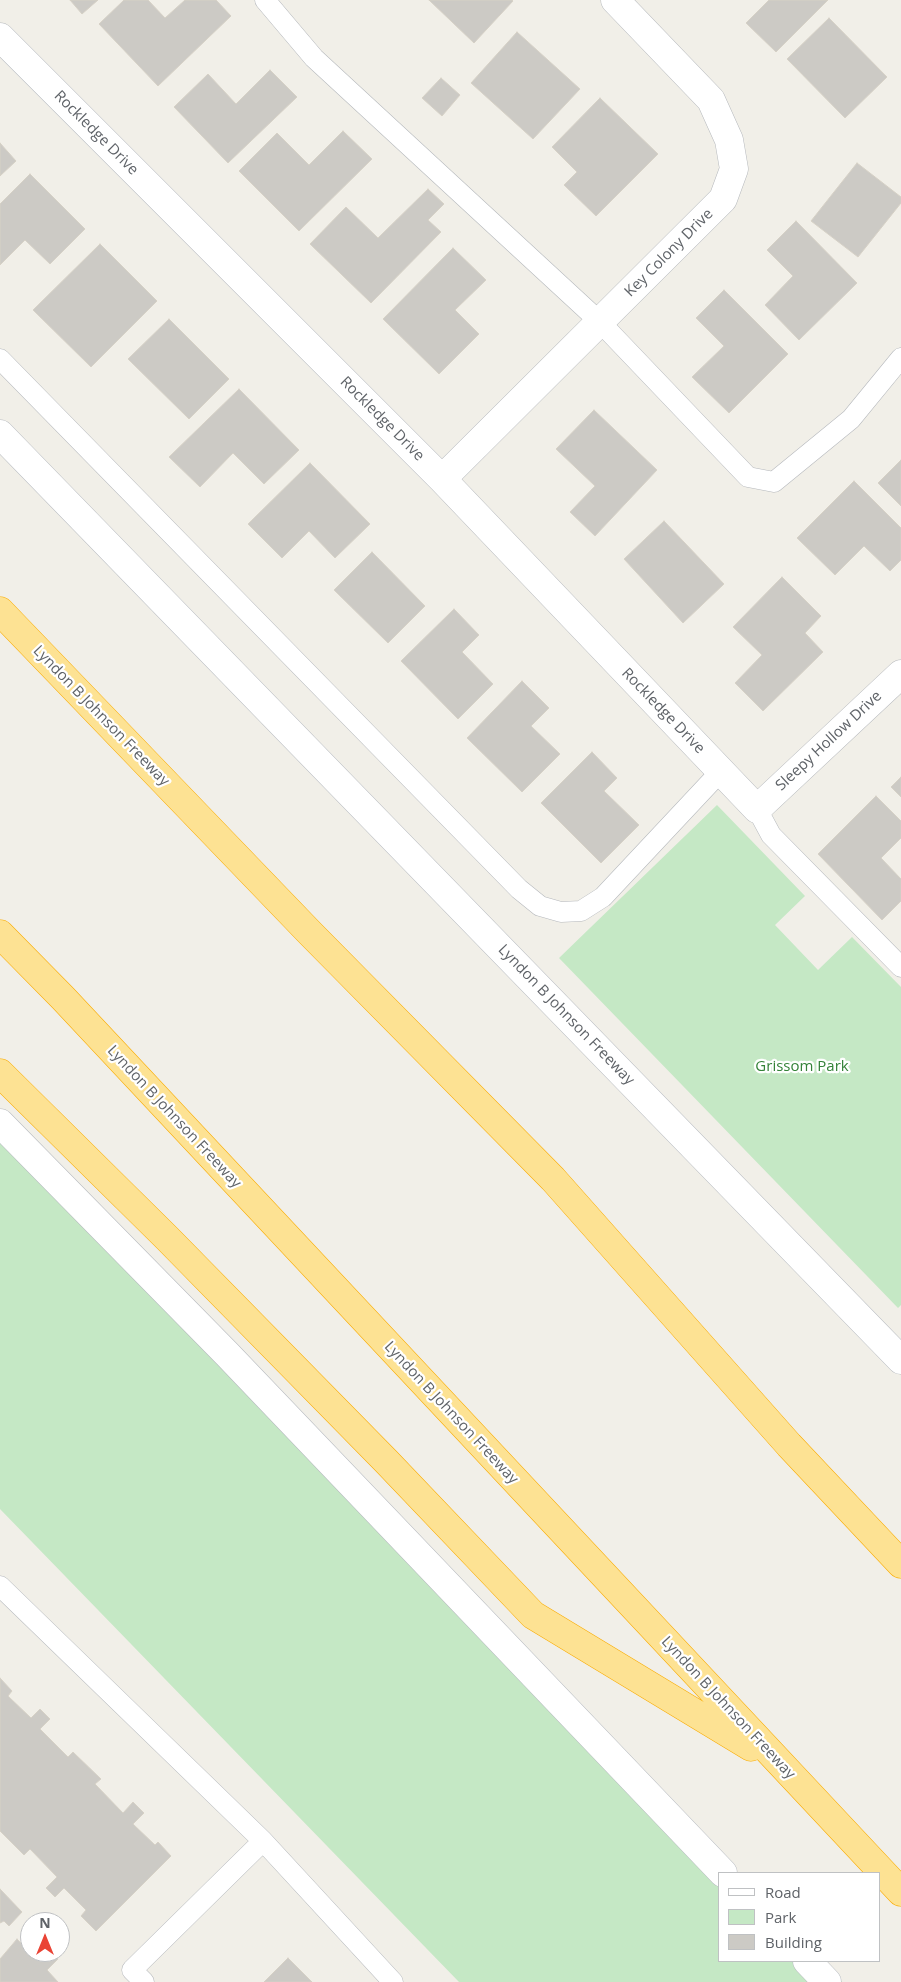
<!DOCTYPE html>
<style>
body{margin:0}
#map{position:relative;width:901px;height:1982px;overflow:hidden;background:#f1efe8;font-family:"Open Sans",sans-serif}
canvas{display:block}
.legend{position:absolute;left:718px;top:1872px;width:162px;height:90px;box-sizing:border-box;background:#fff;border:1px solid #bfc1c3;margin:0;padding:6px 9px;list-style:none;font-size:15px;color:#5f6368}
.legend li{display:flex;align-items:center;gap:10px;height:25px}
.legend b{width:25px;border:1px solid #bfc1c3}
.north{position:absolute;left:20px;top:1912px;width:50px;height:50px;box-sizing:border-box;background:#fff;border:1px solid #bfc1c3;border-radius:50%;rotate:0deg;font-size:14px;font-weight:700;line-height:20px;text-align:center;color:#5f6368}
.north::after{content:'';display:block;margin:auto;width:18px;height:22px;background:#ea4335;clip-path:polygon(50% 0,100% 100%,50% 72%,0 100%)}
</style>
<div id="map">
<canvas width="901" height="1982"></canvas>
<ul class="legend">
<li><b style="height:6px;background:#fff"></b>Road</li>
<li><b style="height:14px;background:#c5e8c5"></b>Park</li>
<li><b style="height:14px;background:#cccac5"></b>Building</li>
</ul>
<div class="north">N</div>
</div>
<script>
const g = document.querySelector('canvas').getContext('2d');
g.lineJoin = 'round';
function paint(path, color) { g.fillStyle = color; g.fill(path, 'evenodd'); }
const toPath = rows => new Path2D(rows.map(r => 'M' + r).join(''));
function trace(path, color, width, dash) { g.strokeStyle = color; g.lineWidth = width; g.lineCap = dash ? 'butt' : 'round'; g.setLineDash(dash || []); g.stroke(path); }
function write(font, color, halo, rows, align = 'center') {
  g.font = font + ' "Open Sans",sans-serif'; g.lineWidth = 4.5; g.setLineDash([]); g.textBaseline = 'middle'; g.strokeStyle = halo; g.fillStyle = color; for (const [text, x, y, turn = 0] of rows) {
    g.save(); g.translate(x, y); g.rotate((+turn || 0) * Math.PI / 180); g.textAlign = isNaN(turn) ? turn : align; if (halo) g.strokeText(text, 0, 0); g.fillText(text, 0, 0); g.restore();
  }
}
paint(toPath([
 [717,805,805,896,775,925,818,970,852,937,901,987,901,1305,898,1308,559,958],
 [0,1118,736,1873,720,1873,720,1961,822,1961,842,1982,459,1982,0,1509]
]), '#c5e8c5');
const building = toPath([
 [70,0,98,0,82,14,70,0],
 [124,0,148,0,165,18,185,0,216,0,231,16,158,86,99,24,124,0],
 [429,0,512,0,513,1,474,43,429,0],
 [769,0,828,0,776,52,746,23,769,0],
 [829,18,887,77,845,118,787,59,829,18],
 [517,32,580,89,533,139,471,83,517,32],
 [270,70,297,97,228,163,174,107,208,74,236,104,270,70],
 [441,78,460,95,442,116,422,98,441,78],
 [600,98,658,154,596,216,564,185,577,172,552,147,600,98],
 [343,131,372,159,299,231,239,171,277,133,309,165,343,131],
 [0,143,16,161,0,176,0,143],
 [857,163,901,197,901,203,858,257,811,221,857,163],
 [30,174,85,229,50,264,25,240,0,265,0,204,30,174],
 [428,189,444,204,428,220,441,232,371,303,310,244,346,207,378,238,428,189],
 [796,221,857,283,799,340,765,305,793,276,767,250,796,221],
 [100,244,157,301,91,367,33,310,100,244],
 [453,248,486,280,455,310,479,334,439,374,383,319,453,248],
 [724,290,788,354,729,413,692,377,724,346,696,318,724,290],
 [169,319,229,379,189,419,128,359,169,319],
 [239,389,299,450,264,484,233,453,200,487,169,457,239,389],
 [594,410,657,470,595,536,570,512,595,486,556,449,594,410],
 [901,460,901,506,878,483,901,460],
 [310,463,370,524,335,558,309,531,282,558,248,524,310,463],
 [854,481,901,528,901,560,890,571,864,546,835,575,797,538,854,481],
 [664,521,724,584,683,623,624,559,664,521],
 [372,552,425,606,388,643,334,590,372,552],
 [782,577,821,616,805,633,823,652,763,711,735,683,762,655,733,627,782,577],
 [454,609,479,635,462,652,493,684,458,719,401,661,454,609],
 [522,681,549,708,531,726,560,754,522,792,467,738,522,681],
 [592,752,617,778,604,791,639,825,601,863,541,803,592,752],
 [901,777,901,797,891,787,901,777],
 [876,796,901,821,901,838,881,858,901,879,901,901,882,920,818,854,876,796],
 [0,1678,12,1691,8,1696,31,1718,40,1709,50,1719,40,1729,68,1757,73,1752,101,1779,95,1784,123,1813,133,1802,144,1813,133,1824,155,1845,158,1842,171,1856,96,1931,81,1916,86,1910,64,1888,55,1897,46,1888,57,1877,30,1849,24,1855,0,1831,0,1678],
 [0,1889,22,1912,9,1926,4,1921,0,1923,0,1889],
 [17,1939,36,1959,43,1952,52,1952,58,1959,47,1970,58,1982,0,1982,0,1959,17,1939],
 [288,1958,312,1982,264,1982,288,1958]
]);
paint(building, '#cccac5');
trace(building, '#d6d1c6', 1);
const lane = toPath([
 [265,0,314,58,600,322,748,477,774,482,851,419,901,358],
 [0,359,519,889,540,906,561,912,581,911,603,897,721,771],
 [757,809,771,835,901,967],
 [0,1586,263,1841],
 [144,1982,132,1970,263,1841,393,1982]
]);
const street = toPath([
 [0,37,442,479,757,809,901,674],
 [442,479,723,199,734,169,729,140,711,100,615,0]
]);
const secondary = toPath([
 [0,434,901,1360],
 [0,1123,227,1354,723,1873],
 [807,1961,827,1982]
]);
const highway = toPath([
 [0,611,310,933,553,1179,789,1445,901,1564],
 [0,934,63,998,901,1892],
 [0,1073,167,1238,386,1461,533,1615,751,1747]
]);
trace(lane, '#b5b8bc', 21);
trace(street, '#b5b8bc', 29);
trace(secondary, '#b6babf', 29);
trace(highway, '#f9ab00', 29);
trace(lane, '#fff', 20);
trace(street, '#fff', 28);
trace(secondary, '#fff', 28);
trace(highway, '#fde293', 28);
write('15px', '#5f6368', '#fff', [
 ["Rockledge Drive",96,133,45],
 ["Key Colony Drive",669,253,-45],
 ["Rockledge Drive",382,419,45],
 ["Rockledge Drive",663,711,46],
 ["Lyndon B Johnson Freeway",101,716,46],
 ["Sleepy Hollow Drive",829,741,-43],
 ["Lyndon B Johnson Freeway",566,1015,46],
 ["Lyndon B Johnson Freeway",174,1117,47],
 ["Lyndon B Johnson Freeway",451,1413,47],
 ["Lyndon B Johnson Freeway",728,1708,47]
]);
write('15px', '#348238', '#fff', [
 ["Grissom Park",802,1067]
]);
</script>
